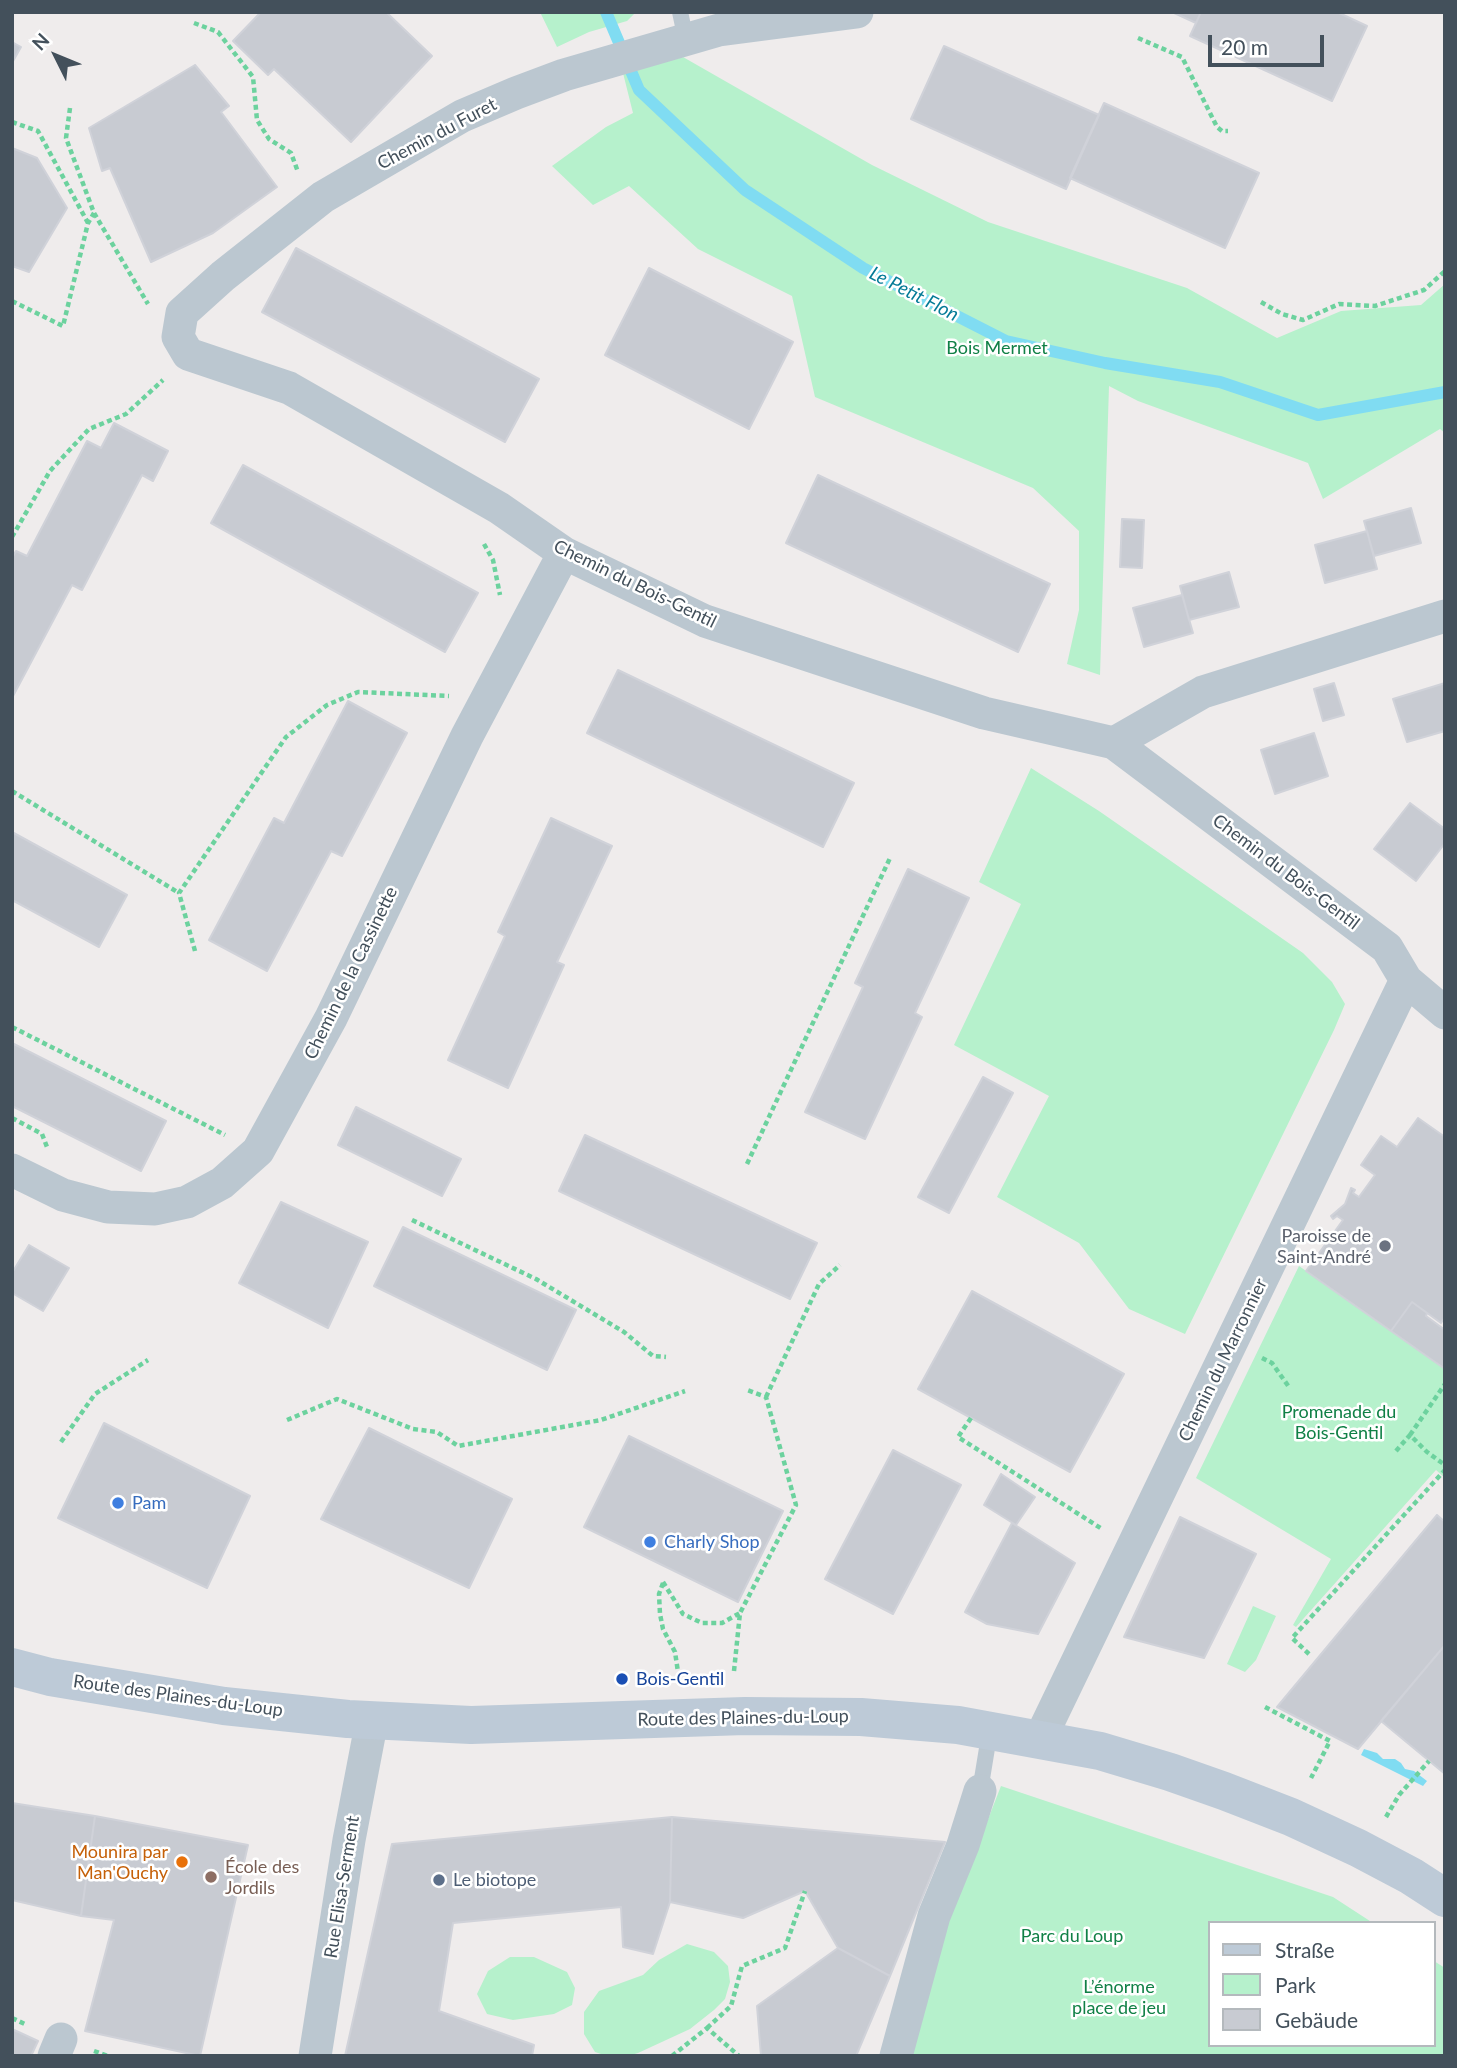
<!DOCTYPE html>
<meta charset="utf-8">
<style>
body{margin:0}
#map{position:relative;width:1457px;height:2068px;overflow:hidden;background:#efecec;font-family:Lato,sans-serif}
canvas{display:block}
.frame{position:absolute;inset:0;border:14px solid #43505b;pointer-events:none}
.legend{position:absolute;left:1208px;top:1921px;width:228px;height:126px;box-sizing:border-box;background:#fff;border:2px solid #b4b9bd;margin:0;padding:9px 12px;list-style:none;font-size:21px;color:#43505b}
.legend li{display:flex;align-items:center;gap:14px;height:35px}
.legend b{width:35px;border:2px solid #b4b9bd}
.north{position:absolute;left:21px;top:21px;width:70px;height:70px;-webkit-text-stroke:5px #fff;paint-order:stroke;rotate:313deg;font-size:19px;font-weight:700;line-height:28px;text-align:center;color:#43505b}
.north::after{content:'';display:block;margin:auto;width:24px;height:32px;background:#43505b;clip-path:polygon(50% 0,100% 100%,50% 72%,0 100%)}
.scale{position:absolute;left:1208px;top:35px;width:116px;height:32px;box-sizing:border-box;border:4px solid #43505b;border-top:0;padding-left:9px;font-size:21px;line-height:24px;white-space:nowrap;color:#43505b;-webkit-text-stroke:5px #fff;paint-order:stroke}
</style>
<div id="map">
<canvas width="1457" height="2068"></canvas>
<div class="frame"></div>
<ul class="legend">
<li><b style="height:9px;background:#bdcad7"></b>Straße</li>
<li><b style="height:19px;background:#b6f1cc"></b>Park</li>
<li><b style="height:19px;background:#c8cbd2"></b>Gebäude</li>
</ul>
<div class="north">N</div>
<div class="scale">20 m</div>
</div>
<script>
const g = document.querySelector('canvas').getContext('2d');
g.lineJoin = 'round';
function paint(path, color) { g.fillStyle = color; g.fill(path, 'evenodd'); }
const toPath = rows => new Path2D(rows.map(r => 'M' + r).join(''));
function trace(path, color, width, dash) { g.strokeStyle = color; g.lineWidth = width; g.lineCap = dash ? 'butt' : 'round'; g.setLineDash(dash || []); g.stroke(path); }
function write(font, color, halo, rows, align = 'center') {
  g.font = font + ' Lato,sans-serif'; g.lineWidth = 5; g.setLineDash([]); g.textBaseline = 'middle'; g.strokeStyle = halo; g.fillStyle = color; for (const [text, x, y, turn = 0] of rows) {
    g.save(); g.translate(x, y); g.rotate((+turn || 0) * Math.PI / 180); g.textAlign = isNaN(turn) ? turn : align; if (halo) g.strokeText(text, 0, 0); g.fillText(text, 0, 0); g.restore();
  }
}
paint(toPath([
 [540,12,636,12,627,21,589,32,557,47],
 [683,57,872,165,988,222,1187,288,1277,338,1341,311,1421,305,1445,284,1445,433,1440,429,1323,499,1308,463,1138,401,1109,386,1100,675,1067,664,1079,610,1079,531,1033,488,815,397,792,296,698,249,629,186,593,205,552,166,606,127,633,113,623,73],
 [1031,768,1099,811,1303,953,1332,982,1345,1004,1334,1030,1185,1334,1129,1309,1079,1243,997,1197,1049,1096,954,1045,1021,904,979,882],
 [1299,1266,1445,1369,1445,1478,1436,1470,1296,1627,1293,1625,1331,1559,1196,1478],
 [1253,1606,1276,1616,1256,1660,1245,1672,1227,1664],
 [1001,1786,1333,1897,1373,1923,1210,1923,1210,2045,1434,2045,1434,1961,1445,1968,1445,2056,911,2056,949,1919],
 [687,1944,714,1952,728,1966,730,1982,725,1999,714,2010,690,2029,638,2053,628,2056,607,2056,595,2052,584,2034,584,2012,599,1991,643,1975,659,1960],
 [510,1957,534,1957,567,1972,575,1988,572,2005,554,2014,513,2020,487,2014,477,1994,488,1971]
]), '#b6f1cc');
paint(toPath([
 [1364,1749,1377,1753,1383,1759,1395,1759,1401,1763,1405,1769,1414,1771,1427,1781,1423,1786,1361,1755]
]), '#80dcf2');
trace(toPath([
 [606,12,639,90,745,190,863,268,1006,341,1105,363,1220,382,1318,415,1445,392]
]), '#80dcf2', 12);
const building = toPath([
 [261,12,386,12,432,56,351,142,274,69,268,75,233,41,261,12],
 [1172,12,1201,12,1196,23,1172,12],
 [1201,12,1337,12,1367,26,1332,101,1190,36,1201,12],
 [12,42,21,47,12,63,12,42],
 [944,46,1099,115,1066,189,911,119,944,46],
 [195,65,229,106,221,112,277,187,213,233,151,262,110,168,102,171,89,128,195,65],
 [1104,103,1259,173,1225,248,1070,178,1104,103],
 [12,148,37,158,67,208,29,272,12,266,12,148],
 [296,248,539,379,505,442,262,312,296,248],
 [649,268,793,342,749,429,605,355,649,268],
 [114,423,168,451,153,481,142,475,82,590,72,585,12,698,12,558,16,551,27,556,87,441,101,448,114,423],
 [243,465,478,593,445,652,211,523,243,465],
 [818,475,1050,584,1018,652,786,543,818,475],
 [1411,508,1421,543,1374,556,1364,521,1411,508],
 [1122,519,1144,520,1142,568,1120,567,1122,519],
 [1367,531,1377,569,1325,583,1315,545,1367,531],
 [1229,572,1239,607,1189,620,1180,586,1229,572],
 [1182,595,1193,633,1144,647,1133,608,1182,595],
 [618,670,854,783,823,847,587,733,618,670],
 [1334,683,1344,715,1323,721,1314,689,1334,683],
 [1445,683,1445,731,1407,742,1393,699,1445,683],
 [348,701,407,733,342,856,331,851,267,971,209,940,274,818,284,823,348,701],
 [1314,733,1328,776,1275,794,1261,750,1314,733],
 [1410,803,1445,829,1445,843,1416,881,1374,849,1410,803],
 [551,818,612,846,557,962,564,965,508,1088,448,1060,505,936,498,932,551,818],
 [12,832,127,895,99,947,12,900,12,832],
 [908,869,969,898,915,1013,922,1017,865,1139,805,1112,863,987,855,983,908,869],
 [12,1043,166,1121,141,1171,12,1106,12,1043],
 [983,1077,1013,1093,949,1213,918,1197,983,1077],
 [356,1107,461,1159,442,1196,338,1145,356,1107],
 [1418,1118,1445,1137,1445,1317,1441,1323,1412,1302,1391,1331,1306,1271,1343,1220,1337,1216,1333,1219,1331,1216,1345,1204,1351,1188,1355,1190,1353,1193,1359,1197,1375,1175,1361,1165,1381,1136,1397,1147,1418,1118],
 [585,1135,817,1243,790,1299,559,1191,585,1135],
 [281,1202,368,1242,328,1328,239,1283,281,1202],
 [403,1227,576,1310,547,1370,374,1286,403,1227],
 [29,1245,69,1268,43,1311,12,1293,12,1273,29,1245],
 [972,1291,1124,1374,1070,1472,918,1389,972,1291],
 [1412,1302,1427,1313,1426,1316,1445,1330,1445,1369,1391,1331,1412,1302],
 [104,1423,250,1496,207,1588,58,1518,104,1423],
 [369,1428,512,1499,469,1588,321,1519,369,1428],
 [629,1436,783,1511,738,1602,584,1527,629,1436],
 [893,1450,961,1485,893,1614,825,1579,893,1450],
 [1001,1474,1035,1497,1016,1525,984,1505,1001,1474],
 [1437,1515,1445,1522,1445,1645,1358,1749,1277,1707,1437,1515],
 [1180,1517,1256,1554,1204,1658,1124,1637,1180,1517],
 [1012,1523,1075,1563,1038,1634,987,1624,965,1612,1012,1523],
 [1445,1645,1445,1774,1381,1721,1445,1645],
 [12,1803,95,1816,81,1916,12,1900,12,1803],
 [95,1816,248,1845,200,2056,85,2031,114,1920,81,1916,95,1816],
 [672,1817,670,1902,653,1954,623,1947,621,1907,453,1923,439,2011,534,2045,532,2056,345,2056,392,1844,672,1817],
 [672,1817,825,1831,945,1842,890,1976,838,1948,805,1891,743,1918,670,1902,672,1817],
 [838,1948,890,1976,856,2056,761,2056,757,2006,838,1948],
 [12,2029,38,2041,31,2056,12,2056,12,2029]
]);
paint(building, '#c8cbd2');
trace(building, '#d0d2d9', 2);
trace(toPath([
 [194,23,218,32,253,77,257,120,269,139,291,153,298,172],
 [1138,38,1182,57,1217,127,1222,131,1228,131],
 [70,108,66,138,94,213,148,304],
 [12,122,38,131,88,223],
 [12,301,63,326,88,223,94,213],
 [1261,302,1282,314,1303,320,1339,304,1375,306,1424,290,1445,271],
 [12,537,50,471,89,429,126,414,163,380],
 [484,544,493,560,500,595],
 [12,791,179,893],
 [195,951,179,893,286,737,327,705,358,692,449,696],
 [12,1027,225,1135],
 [12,1118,42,1134,47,1147],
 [747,1164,890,858],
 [412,1220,536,1279,624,1332,653,1356,666,1357],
 [1262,1358,1272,1363,1289,1387],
 [766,1397,819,1284,840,1265],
 [971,1418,958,1437,1102,1529],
 [287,1420,337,1399,413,1429,437,1432,458,1446,601,1420,685,1391],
 [1410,1435,1445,1384],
 [61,1442,95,1394,148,1360],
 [1396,1451,1410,1435,1427,1452,1445,1465],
 [663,1582,683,1614,702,1623,722,1623,740,1613],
 [663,1583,659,1594,660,1614,663,1629,675,1652,678,1672],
 [1309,1654,1292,1638,1445,1470],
 [734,1671,740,1613,796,1505,766,1397,747,1390],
 [1265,1707,1330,1741,1311,1778],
 [1386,1817,1399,1795,1429,1761],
 [12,2018,27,2025],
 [707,2028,731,2006,742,1966,785,1948,805,1891],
 [94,2051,108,2056],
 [672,2056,707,2028,739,2056]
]), '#6cd29e', 4.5, [5, 3.5]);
trace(toPath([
 [680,12,686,40],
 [980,1791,990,1730]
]), '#bbc7d0', 16);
trace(toPath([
 [857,12,719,30,564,75,516,93,462,116,323,197,223,276,182,313,178,337,188,354,289,388,499,508,564,553,705,621,984,713,1114,743,1387,948,1406,980,1445,1013],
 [1114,743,1203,692,1445,616],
 [12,1170,63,1195,108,1207,155,1209,187,1202,222,1183,258,1151,331,1018,467,736,564,553],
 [1040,1739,1406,980],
 [54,2056,61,2039],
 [315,2056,349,1840,372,1720],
 [896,2056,934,1916,963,1845,980,1791]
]), '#bbc7d0', 33);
trace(toPath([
 [12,1667,50,1677,224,1706,348,1719,471,1725,745,1716,861,1717,958,1725,1100,1751,1170,1772,1224,1791,1291,1817,1358,1848,1411,1876,1445,1898]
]), '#bdcad7', 38);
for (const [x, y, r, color] of [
 [1385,1246,7,"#6b7280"],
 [118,1503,7,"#3f7fe0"],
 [650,1542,7,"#3f7fe0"],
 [622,1679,7,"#1a4fb4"],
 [182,1862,7,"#e8710a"],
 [211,1877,7,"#8d6e63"],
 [439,1880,7,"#5c6f8a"]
]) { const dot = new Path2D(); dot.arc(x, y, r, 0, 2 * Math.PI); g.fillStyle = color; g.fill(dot); trace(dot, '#fff', 2.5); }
write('18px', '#43505b', '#fff', [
 ["Chemin du Furet",437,134,-28],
 ["Chemin du Bois-Gentil",635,584,26],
 ["Chemin du Bois-Gentil",1286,872,37],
 ["Chemin de la Cassinette",351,973,-64],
 ["Chemin du Marronnier",1223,1360,-64],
 ["Route des Plaines-du-Loup",178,1696,8],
 ["Route des Plaines-du-Loup",743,1718,-1],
 ["Rue Elisa-Serment",342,1887,-81]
]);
write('18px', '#108046', '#fff', [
 ["Bois Mermet",997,348],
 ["Promenade du",1339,1412],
 ["Bois-Gentil",1339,1433],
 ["Parc du Loup",1072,1936],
 ["L’énorme",1119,1987],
 ["place de jeu",1119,2008]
]);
write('18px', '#5b616d', '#fff', [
 ["Paroisse de",1371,1236],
 ["Saint-André",1371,1257]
], 'right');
write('18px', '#366cbe', '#fff', [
 ["Pam",132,1503],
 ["Charly Shop",664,1542]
], 'left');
write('18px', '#164399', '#fff', [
 ["Bois-Gentil",636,1679]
], 'left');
write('18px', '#c56008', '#fff', [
 ["Mounira par",168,1852],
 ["Man'Ouchy",168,1873]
], 'right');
write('18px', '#785e54', '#fff', [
 ["École des",225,1867],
 ["Jordils",225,1888]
], 'left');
write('18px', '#4e5e75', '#fff', [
 ["Le biotope",453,1880]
], 'left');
write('italic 19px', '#047b97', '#fff', [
 ["Le Petit Flon",914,294,27]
]);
</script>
